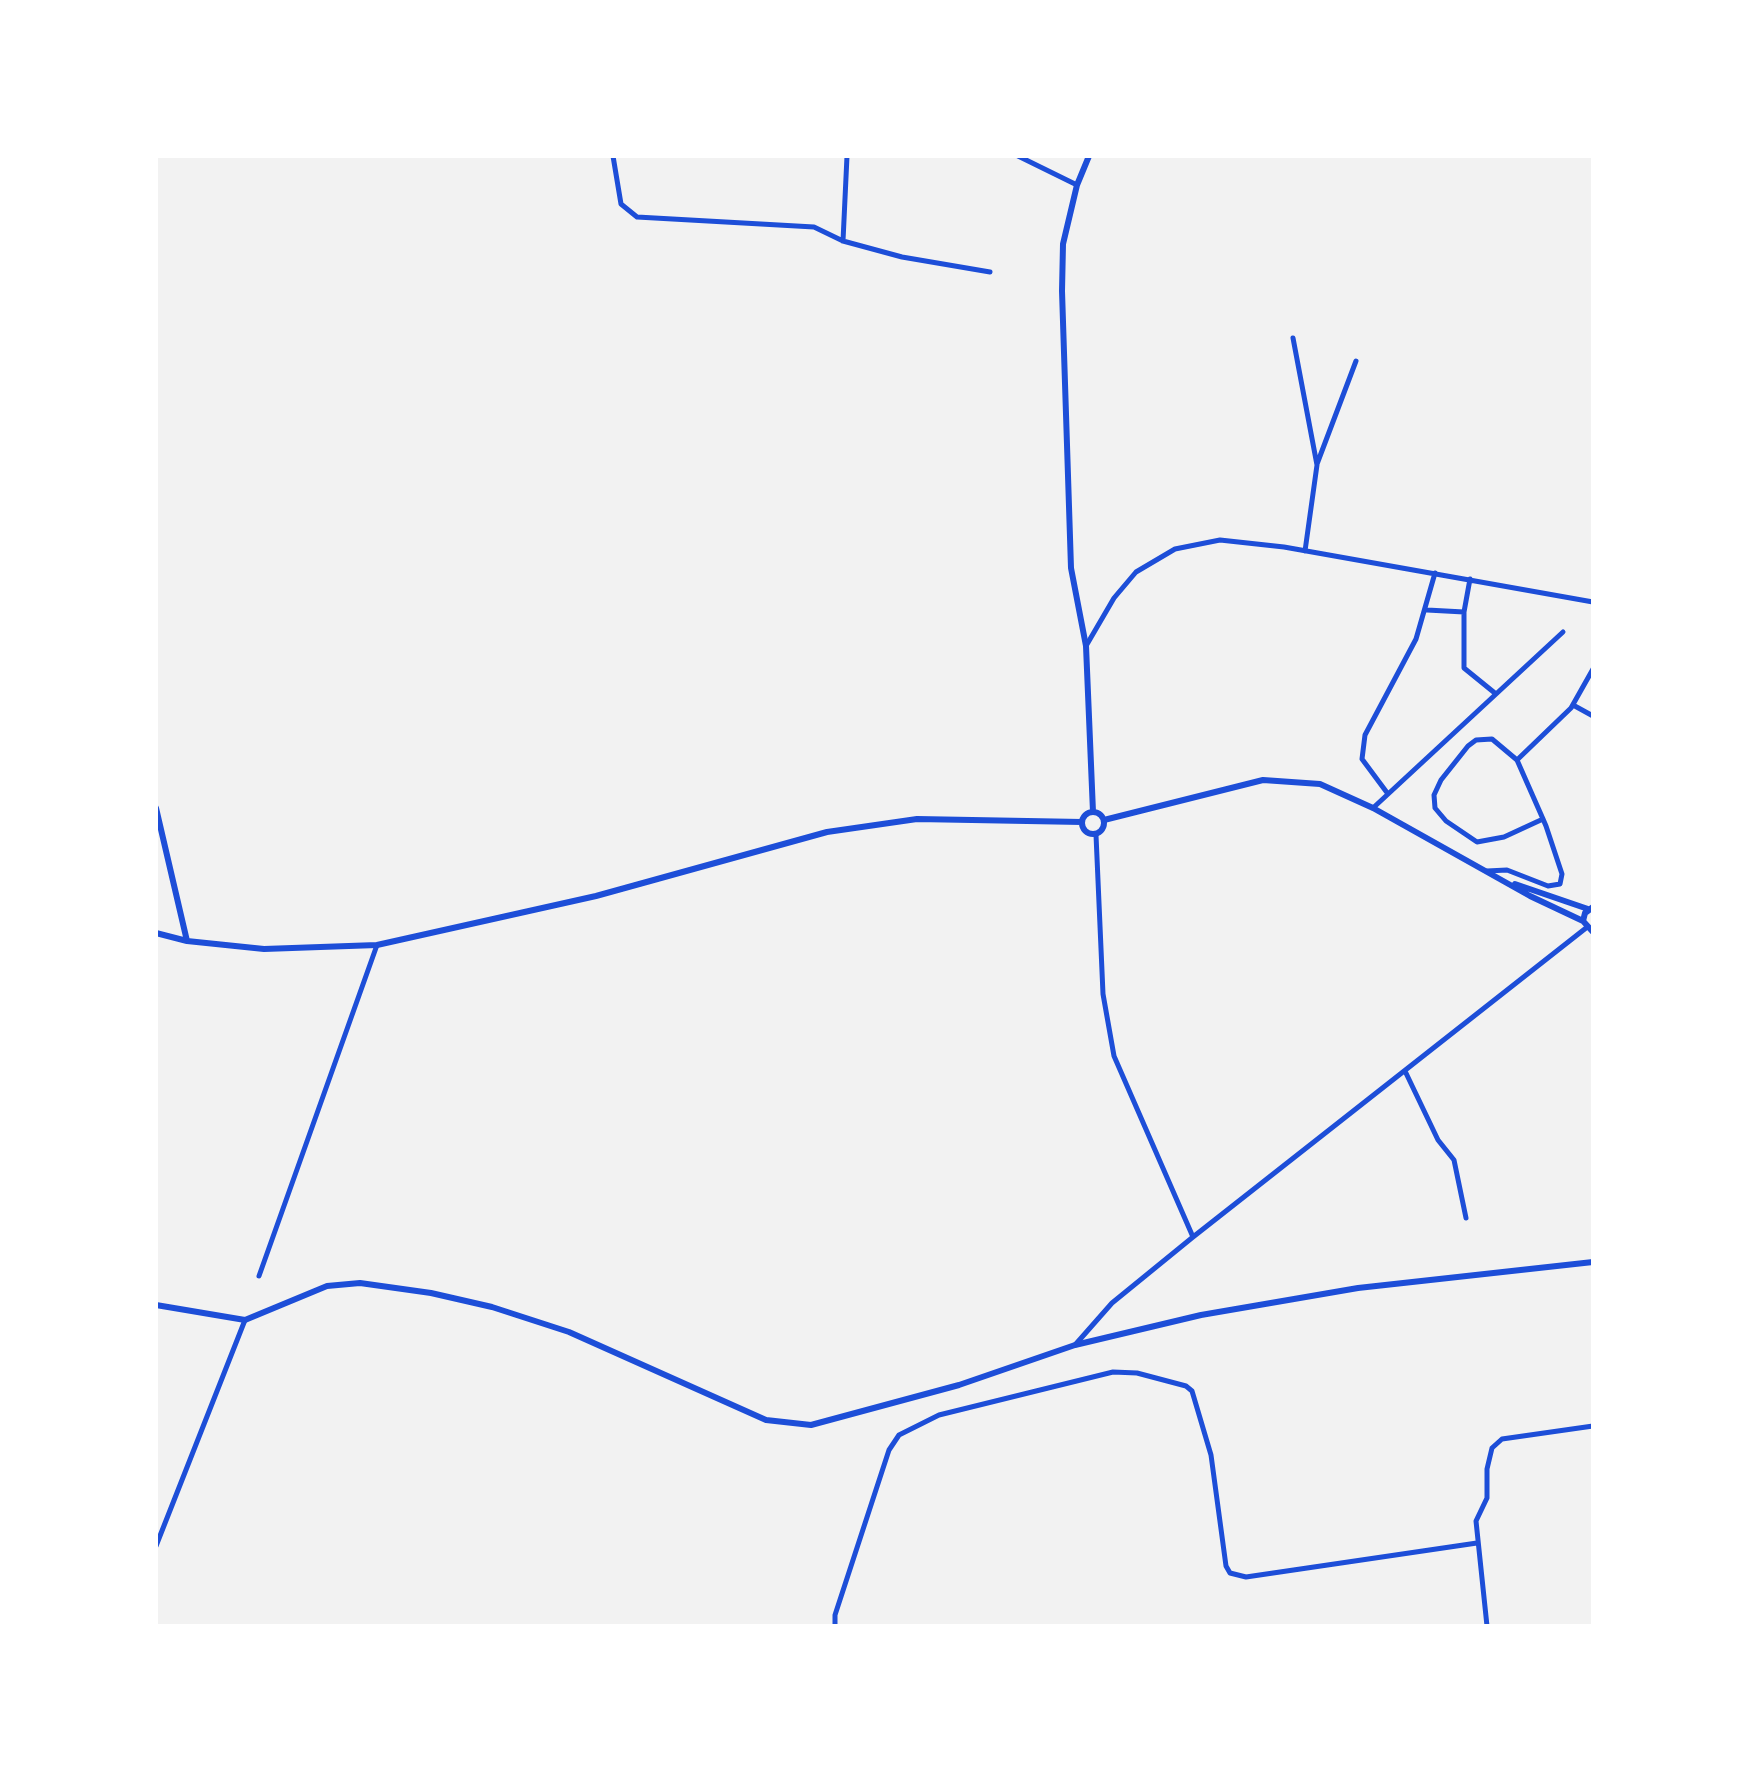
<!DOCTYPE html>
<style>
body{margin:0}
#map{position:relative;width:1749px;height:1782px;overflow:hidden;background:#f2f2f2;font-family:Arial,sans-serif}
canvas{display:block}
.frame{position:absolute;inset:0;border:158px solid #fff;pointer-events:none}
</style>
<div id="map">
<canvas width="1749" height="1782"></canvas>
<div class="frame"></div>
</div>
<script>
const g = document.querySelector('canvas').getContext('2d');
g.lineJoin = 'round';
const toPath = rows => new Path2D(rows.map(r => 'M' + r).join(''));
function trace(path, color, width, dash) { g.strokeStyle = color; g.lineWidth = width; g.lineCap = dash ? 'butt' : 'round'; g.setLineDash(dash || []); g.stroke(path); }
trace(toPath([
 [613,156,621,204,637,217,814,227,843,241,902,257,990,272],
 [1018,156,1077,185],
 [843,241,847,156],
 [1293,338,1317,465,1305,551],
 [1317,464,1356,361],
 [1470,579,1464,612,1464,668,1496,694],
 [1427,610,1464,612],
 [1086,646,1114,598,1136,572,1175,549,1220,540,1284,547,1593,602],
 [1573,705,1593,716],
 [1517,760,1571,708,1593,669],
 [1388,794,1362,759,1365,735,1416,639,1435,573],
 [1373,808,1563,632],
 [1096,835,1103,994,1114,1056,1193,1237],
 [1487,871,1507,870,1548,886,1560,884,1562,874,1546,826,1543,819,1517,760,1492,739,1476,740,1468,746,1441,780,1434,795,1435,808,1446,821,1477,842,1504,837,1543,819],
 [1405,1071,1438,1140,1454,1160,1466,1218],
 [259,1276,377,945],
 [1075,1345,1112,1303,1193,1237,1586,928],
 [156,1546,245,1320],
 [835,1626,835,1615,889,1450,899,1435,939,1415,1113,1372,1137,1373,1186,1386,1192,1391,1211,1455,1226,1566,1230,1573,1246,1577,1477,1543],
 [1487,1626,1476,1521,1487,1498,1487,1469,1492,1448,1502,1439,1593,1426]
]), '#1d4ed8', 5);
trace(toPath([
 [1089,156,1077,185,1063,244,1062,291,1071,568,1086,646,1093,812],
 [156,808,187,941],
 '1082 823a11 11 0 1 1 22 0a11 11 0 1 1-22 0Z',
 [1104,820,1263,780,1320,784,1373,808,1530,896,1583,921],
 [1515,884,1588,909],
 [1593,907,1585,913,1583,921,1593,932],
 [156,933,187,941,264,949,377,945,596,896,827,832,917,819,1082,822],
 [156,1305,245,1320,327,1286,360,1283,431,1293,492,1307,569,1332,766,1420,811,1425,959,1385,1075,1345,1201,1315,1358,1288,1593,1262]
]), '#1d4ed8', 6);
</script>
